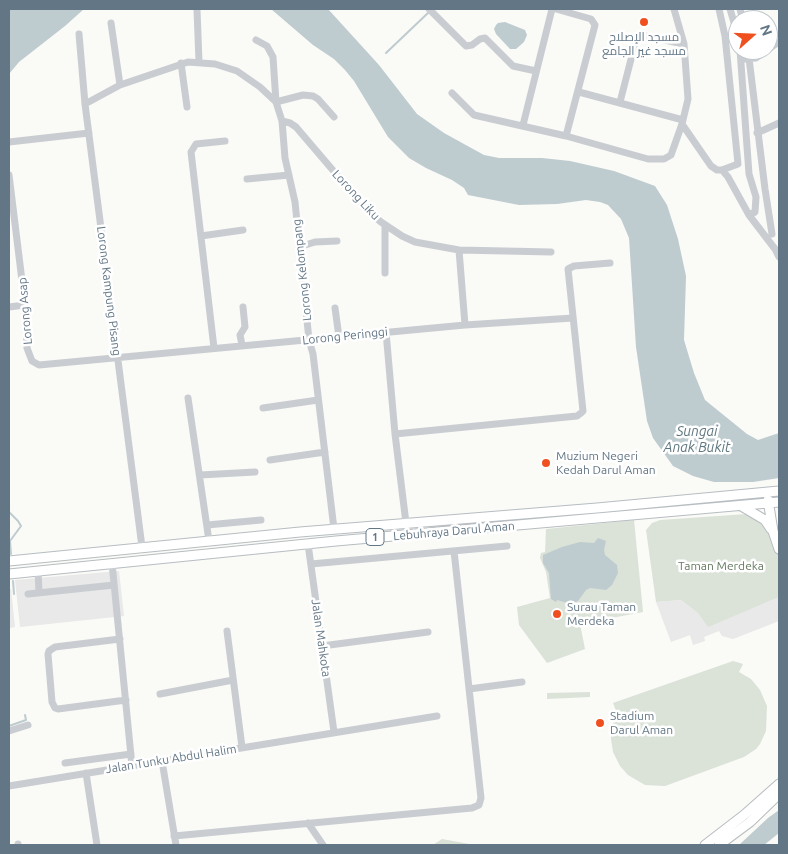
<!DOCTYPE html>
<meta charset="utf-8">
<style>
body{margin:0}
#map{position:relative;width:788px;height:854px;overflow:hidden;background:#fafaf7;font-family:Ubuntu,sans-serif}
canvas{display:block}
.frame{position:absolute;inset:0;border:10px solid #627685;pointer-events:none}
.north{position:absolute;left:728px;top:10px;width:50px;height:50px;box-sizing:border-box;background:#fff;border:1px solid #c0c8ce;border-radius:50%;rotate:70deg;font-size:14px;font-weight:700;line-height:20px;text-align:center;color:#627685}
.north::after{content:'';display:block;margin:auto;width:18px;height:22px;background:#f05020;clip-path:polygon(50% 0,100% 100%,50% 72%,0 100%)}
</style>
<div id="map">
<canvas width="788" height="854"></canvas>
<div class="frame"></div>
<div class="north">N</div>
</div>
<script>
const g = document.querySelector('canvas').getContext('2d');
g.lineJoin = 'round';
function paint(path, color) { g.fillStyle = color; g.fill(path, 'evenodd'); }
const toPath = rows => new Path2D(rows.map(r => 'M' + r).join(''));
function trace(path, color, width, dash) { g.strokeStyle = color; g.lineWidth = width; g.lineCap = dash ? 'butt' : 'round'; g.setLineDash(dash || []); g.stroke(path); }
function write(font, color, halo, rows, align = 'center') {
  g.font = font + ' Ubuntu,Cairo,sans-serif'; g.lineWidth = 5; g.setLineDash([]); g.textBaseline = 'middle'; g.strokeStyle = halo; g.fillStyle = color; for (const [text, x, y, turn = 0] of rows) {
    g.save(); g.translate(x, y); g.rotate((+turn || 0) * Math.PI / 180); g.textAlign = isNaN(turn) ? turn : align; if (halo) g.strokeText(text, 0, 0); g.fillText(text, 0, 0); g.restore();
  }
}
paint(toPath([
 [119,571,124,616,20,627,15,580],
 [9,589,11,589,15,627,9,628],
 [779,597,779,621,733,639,722,636,719,631,704,637,705,641,693,645,690,635,671,642,656,602,681,600,698,613,708,626]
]), '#e8e9e8');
paint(toPath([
 [747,514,768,529,779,555,779,597,708,627,698,613,681,600,656,602,646,530,652,523,660,520],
 [634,520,643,612,580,624,585,649,547,663,519,625,517,607,550,598,546,572,540,558,541,553,545,552,546,529],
 [733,661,743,664,739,672,751,679,760,690,767,706,766,731,760,744,756,749,744,757,665,786,645,785,628,775,620,766,613,752,611,739,611,727,617,713,613,703],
 [590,692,590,697,547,699,547,693],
 [442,839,475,845,433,845]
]), '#dbe2d8');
paint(toPath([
 [9,9,84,9,65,26,19,62,9,74],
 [271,9,328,9,379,65,417,114,444,133,484,155,499,158,542,158,570,161,614,171,655,186,667,205,678,239,686,276,684,340,694,373,705,400,747,434,758,440,779,433,779,478,753,482,714,482,693,476,673,466,653,438,647,421,636,347,629,238,621,219,608,205,600,202,586,200,557,204,519,205,468,195,464,188,452,180,426,168,409,158,388,137,354,81,345,70,334,59,313,45],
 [505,22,525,30,527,35,524,42,516,49,510,49,496,34,494,29,496,25,498,23],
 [598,538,606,541,604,550,605,555,617,565,618,573,612,585,606,590,590,588,586,590,578,601,571,604,557,600,556,602,551,599,549,573,543,563,543,555,562,547,580,542,594,543],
 [779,810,779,833,764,845,739,845,768,818]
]), '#becbcf');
trace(toPath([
 [386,53,429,12],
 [9,512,18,521,21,526,10,541,11,554],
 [13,581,14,594],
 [9,726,26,720,25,715]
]), '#becbcf', 2);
const major = toPath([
 [768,500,773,531,779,549],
 [743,507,765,520,771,529],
 [9,561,300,532,597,508,779,491],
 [9,574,336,541,779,502],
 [705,845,744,815,779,784],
 [719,845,750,822,779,794]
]);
trace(major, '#b7bdc1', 11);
trace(toPath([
 [429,9,466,46,472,45,480,39,485,38,513,66,536,71],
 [556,9,591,19,595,25,566,136],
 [730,9,738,36],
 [740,9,743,20],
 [197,10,199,62],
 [111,23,120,85],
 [79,34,85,104,142,547],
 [256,40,267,46,273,57,276,102,282,121,285,158,295,202,309,340,313,354,334,529],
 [768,49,779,42],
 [740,50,749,174,756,197,755,212,749,215],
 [748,50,765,189,772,234],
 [745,59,756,58,767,50],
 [181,63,187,107],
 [579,92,683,120],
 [452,93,474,115,566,136,648,159,664,159,671,155,682,124,688,99,684,44,674,9],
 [276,102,303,95,313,96,318,99,334,117],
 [620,102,637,36,640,35,684,44],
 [85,104,120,85,188,62,215,64,237,71,260,87,276,102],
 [282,121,290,123,296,127,366,209,381,222,402,236,415,242,459,250,465,325],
 [682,124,711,166,717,170,722,170,738,164,725,36,719,9],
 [523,125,552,9],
 [757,133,779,123],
 [9,142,89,133],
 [722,170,728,177,749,215,775,249,779,257],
 [9,175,25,305,27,348,32,361,39,365,465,325,573,318],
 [247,179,289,175],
 [201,236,243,230],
 [299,247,315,242,337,241],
 [459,250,551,252],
 [385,273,385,225],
 [9,307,25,305],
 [335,308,339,337],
 [386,332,395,434,406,523],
 [242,345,240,335,245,327,243,307],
 [214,348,191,152,196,144,225,141],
 [188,398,209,541],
 [263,408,318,400],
 [395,434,577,416,581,413,583,411,568,269,574,266,610,263],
 [270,460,325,452],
 [200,475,255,472],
 [207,525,261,520],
 [308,544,334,732],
 [112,563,132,766],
 [311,564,507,546],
 [38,571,39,592],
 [28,594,114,585],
 [227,631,242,747],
 [120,639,55,647,49,651,48,654,52,702,55,708,58,709,126,700],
 [322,646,428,632],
 [469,689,522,682],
 [160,694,233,680],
 [9,731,28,725],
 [162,761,176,845],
 [65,763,131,754],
 [86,773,97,845],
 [9,786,437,716],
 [308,823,323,845],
 [174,836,472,808,479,805,481,798,454,551],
 [18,844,18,845]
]), '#c9cdd1', 7);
trace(major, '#fff', 9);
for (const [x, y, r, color] of [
 [644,22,5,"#f05020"],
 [546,463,5,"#f05020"],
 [557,614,5,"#f05020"],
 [600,723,5,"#f05020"]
]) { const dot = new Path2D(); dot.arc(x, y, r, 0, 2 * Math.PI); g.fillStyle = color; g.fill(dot); trace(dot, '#fff', 2); }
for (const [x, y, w] of [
 [375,537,18]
]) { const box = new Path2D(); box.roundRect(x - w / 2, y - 8.5, w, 17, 4); g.fillStyle = '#fff'; g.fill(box); trace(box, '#627685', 1); }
write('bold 11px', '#627685', null, [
 ["1",375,537]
]);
write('12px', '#627685', '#fff', [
 ["مسجد الإصلاح",644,37,"center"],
 ["مسجد غير الجامع",644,51,"center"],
 ["Muzium Negeri",556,456],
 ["Kedah Darul Aman",556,470],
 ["Surau Taman",567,607],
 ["Merdeka",567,621],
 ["Stadium",610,716],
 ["Darul Aman",610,730]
], 'left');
write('12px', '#627685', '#fff', [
 ["Lorong Liku",356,195,47],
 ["Lorong Kelompang",302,270,-96],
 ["Lorong Kampung Pisang",109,291,83],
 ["Lorong Asap",25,311,-95],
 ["Lorong Peringgi",345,336,-6],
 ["Lebuhraya Darul Aman",454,531,-5],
 ["Jalan Mahkota",321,638,82],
 ["Jalan Tunku Abdul Halim",171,759,-9]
]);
write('12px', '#667b62', '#fff', [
 ["Taman Merdeka",721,566]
]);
write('italic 14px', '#5e767e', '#fff', [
 ["Sungai",697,431],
 ["Anak Bukit",697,447]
]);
</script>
